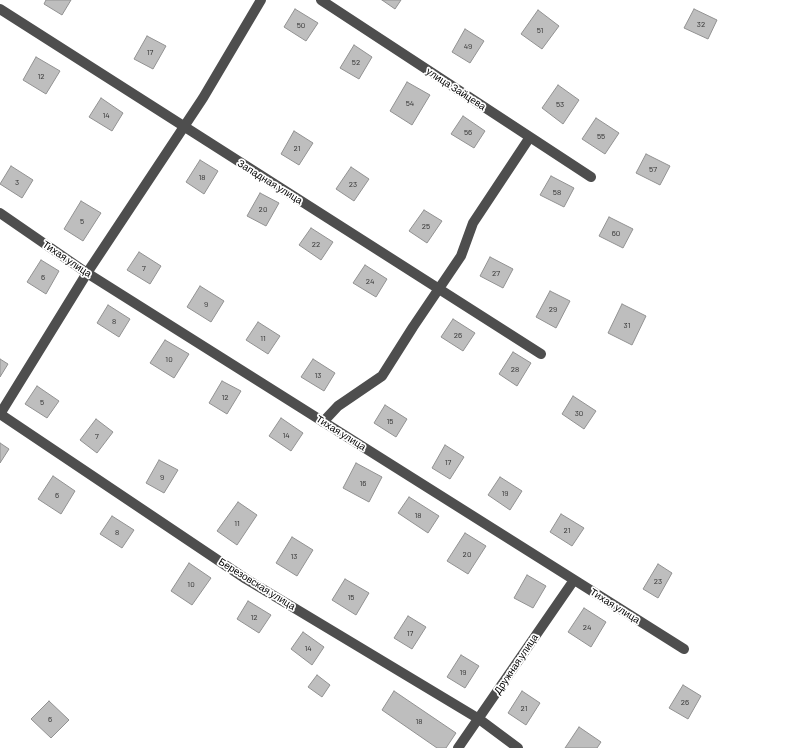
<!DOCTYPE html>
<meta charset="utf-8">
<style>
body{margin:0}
canvas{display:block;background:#fff}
</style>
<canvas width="802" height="748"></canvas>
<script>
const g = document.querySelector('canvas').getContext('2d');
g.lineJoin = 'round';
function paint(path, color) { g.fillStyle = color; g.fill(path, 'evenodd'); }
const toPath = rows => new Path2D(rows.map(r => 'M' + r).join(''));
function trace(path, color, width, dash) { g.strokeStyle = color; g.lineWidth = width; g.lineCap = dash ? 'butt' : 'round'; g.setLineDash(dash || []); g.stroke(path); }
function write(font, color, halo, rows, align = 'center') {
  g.font = font + ' Barlow,sans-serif'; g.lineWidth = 3.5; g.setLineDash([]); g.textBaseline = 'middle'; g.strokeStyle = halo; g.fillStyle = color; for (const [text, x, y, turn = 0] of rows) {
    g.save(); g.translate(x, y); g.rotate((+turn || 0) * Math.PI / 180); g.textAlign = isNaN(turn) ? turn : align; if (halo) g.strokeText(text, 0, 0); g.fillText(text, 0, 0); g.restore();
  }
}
const building = toPath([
 [46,0,71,0,62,15,44,4,46,0],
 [382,0,401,0,395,9,382,0],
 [295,9,318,23,306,41,284,27,295,9],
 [694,9,717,20,708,39,684,28,694,9],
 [538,10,559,26,542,49,521,34,538,10],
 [465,29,484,41,470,63,452,52,465,29],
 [147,36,166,46,153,69,134,59,147,36],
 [354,45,372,57,359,79,340,68,354,45],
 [36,57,60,71,46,94,23,80,36,57],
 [407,82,430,95,412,125,390,111,407,82],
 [558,85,579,100,563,124,542,108,558,85],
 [101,98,123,113,112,131,89,117,101,98],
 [463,116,485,131,474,148,451,134,463,116],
 [596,118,619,133,605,154,582,139,596,118],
 [294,131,313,143,299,165,281,154,294,131],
 [646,154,670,166,660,185,636,173,646,154],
 [200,160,218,171,204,194,186,182,200,160],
 [11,166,33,180,22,198,0,184,11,166],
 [351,167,369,179,354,201,336,189,351,167],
 [551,176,574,188,564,207,540,195,551,176],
 [260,193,279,203,266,226,247,216,260,193],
 [81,201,101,213,83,241,64,229,81,201],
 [424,210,442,221,427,243,409,231,424,210],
 [609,217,633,229,623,248,599,236,609,217],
 [311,228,333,242,321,260,299,245,311,228],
 [139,252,161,266,150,284,127,270,139,252],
 [490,257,513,269,503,288,480,276,490,257],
 [41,260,59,271,46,294,27,282,41,260],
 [365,265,387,279,376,297,353,283,365,265],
 [200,286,224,301,211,322,187,307,200,286],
 [550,291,570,301,556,328,536,317,550,291],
 [622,304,646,316,632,345,608,333,622,304],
 [108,305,130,319,119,337,97,323,108,305],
 [453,319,475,333,463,351,441,337,453,319],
 [258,322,280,336,268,354,246,340,258,322],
 [165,340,189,354,174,378,150,363,165,340],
 [513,352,531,363,517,386,499,374,513,352],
 [0,359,8,364,0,377,0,359],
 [313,359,335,373,324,391,301,377,313,359],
 [222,381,241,391,227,414,209,403,222,381],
 [37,386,59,401,47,418,25,404,37,386],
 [573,396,596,411,584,429,562,414,573,396],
 [385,405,407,419,396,437,374,423,385,405],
 [281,418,303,433,291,451,269,436,281,418],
 [96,419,113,432,97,453,80,440,96,419],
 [0,443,9,449,0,463,0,443],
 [445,445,464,457,450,479,432,468,445,445],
 [159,460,178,470,164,493,146,483,159,460],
 [356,463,382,477,369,502,343,488,356,463],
 [53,476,75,491,61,514,38,499,53,476],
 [500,477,522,491,510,510,488,495,500,477],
 [409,497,439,516,428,533,398,513,409,497],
 [238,502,257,515,237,545,217,531,238,502],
 [561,514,584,528,572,546,550,532,561,514],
 [112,516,134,530,122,548,100,534,112,516],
 [465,533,486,546,468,574,447,561,465,533],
 [292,537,313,550,297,576,276,563,292,537],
 [189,563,211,578,192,605,171,591,189,563],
 [658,564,672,573,658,598,643,589,658,564],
 [527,575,546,586,533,608,514,598,527,575],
 [345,579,369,593,356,615,332,600,345,579],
 [248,601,271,615,259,633,237,619,248,601],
 [584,608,606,622,591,647,568,632,584,608],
 [408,616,426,627,412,649,394,638,408,616],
 [303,632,324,647,312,665,291,649,303,632],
 [461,655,479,666,465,688,447,677,461,655],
 [317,675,330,685,322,697,308,687,317,675],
 [683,685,701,696,688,719,669,708,683,685],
 [394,691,456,733,446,748,437,748,382,710,394,691],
 [522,691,540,703,526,725,508,713,522,691],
 [49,701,69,720,51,738,31,719,49,701],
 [579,727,601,742,597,748,565,748,579,727]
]);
paint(building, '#bebebe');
trace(building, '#929292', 1);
trace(toPath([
 [321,0,591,177],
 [0,9,541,354],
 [0,213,87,273,684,649],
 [0,414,246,579,479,719,518,748],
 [0,414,87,273,203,98,261,0],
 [323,422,338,406,382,376,413,327,461,256,473,223,530,137],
 [458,748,574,580]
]), '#4e4e4e', 10);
write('8px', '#303030', null, [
 ["32",701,24],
 ["50",301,25],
 ["51",540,30],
 ["49",468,46],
 ["17",150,52],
 ["52",356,62],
 ["12",41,76],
 ["54",410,103],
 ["53",560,104],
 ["14",106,115],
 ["56",468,132],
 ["55",601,136],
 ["21",297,148],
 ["57",653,169],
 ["18",202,177],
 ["3",17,182],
 ["23",353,184],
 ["58",557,192],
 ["20",263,209],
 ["5",82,221],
 ["25",426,226],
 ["60",616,233],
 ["22",316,244],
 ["7",144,268],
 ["27",496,273],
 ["6",43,277],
 ["24",370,281],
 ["9",206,304],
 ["29",553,309],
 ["8",114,321],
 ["31",627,325],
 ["26",458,335],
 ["11",263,338],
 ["10",169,359],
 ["28",515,369],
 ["13",318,375],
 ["12",225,397],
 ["5",42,402],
 ["30",579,413],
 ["15",390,421],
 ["14",286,435],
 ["7",97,436],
 ["17",448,462],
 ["9",162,477],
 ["16",363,483],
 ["19",505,493],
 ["6",57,495],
 ["18",418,515],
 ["11",237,523],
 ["21",567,530],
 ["8",117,532],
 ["20",467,554],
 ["13",294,556],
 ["23",658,581],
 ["10",191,584],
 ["15",351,597],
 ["12",254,617],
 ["24",587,627],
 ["17",410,633],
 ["14",308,648],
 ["19",463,672],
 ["26",685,702],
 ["21",524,708],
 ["6",50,719],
 ["18",419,721]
]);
write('10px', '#000', '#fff', [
 ["улица Зайцева",456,89,33],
 ["Западная улица",270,182,32],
 ["Тихая улица",67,259,34],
 ["Тихая улица",341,433,32],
 ["Березовская улица",257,584,32],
 ["Тихая улица",615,606,32],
 ["Дружная улица",516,664,-56]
]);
</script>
